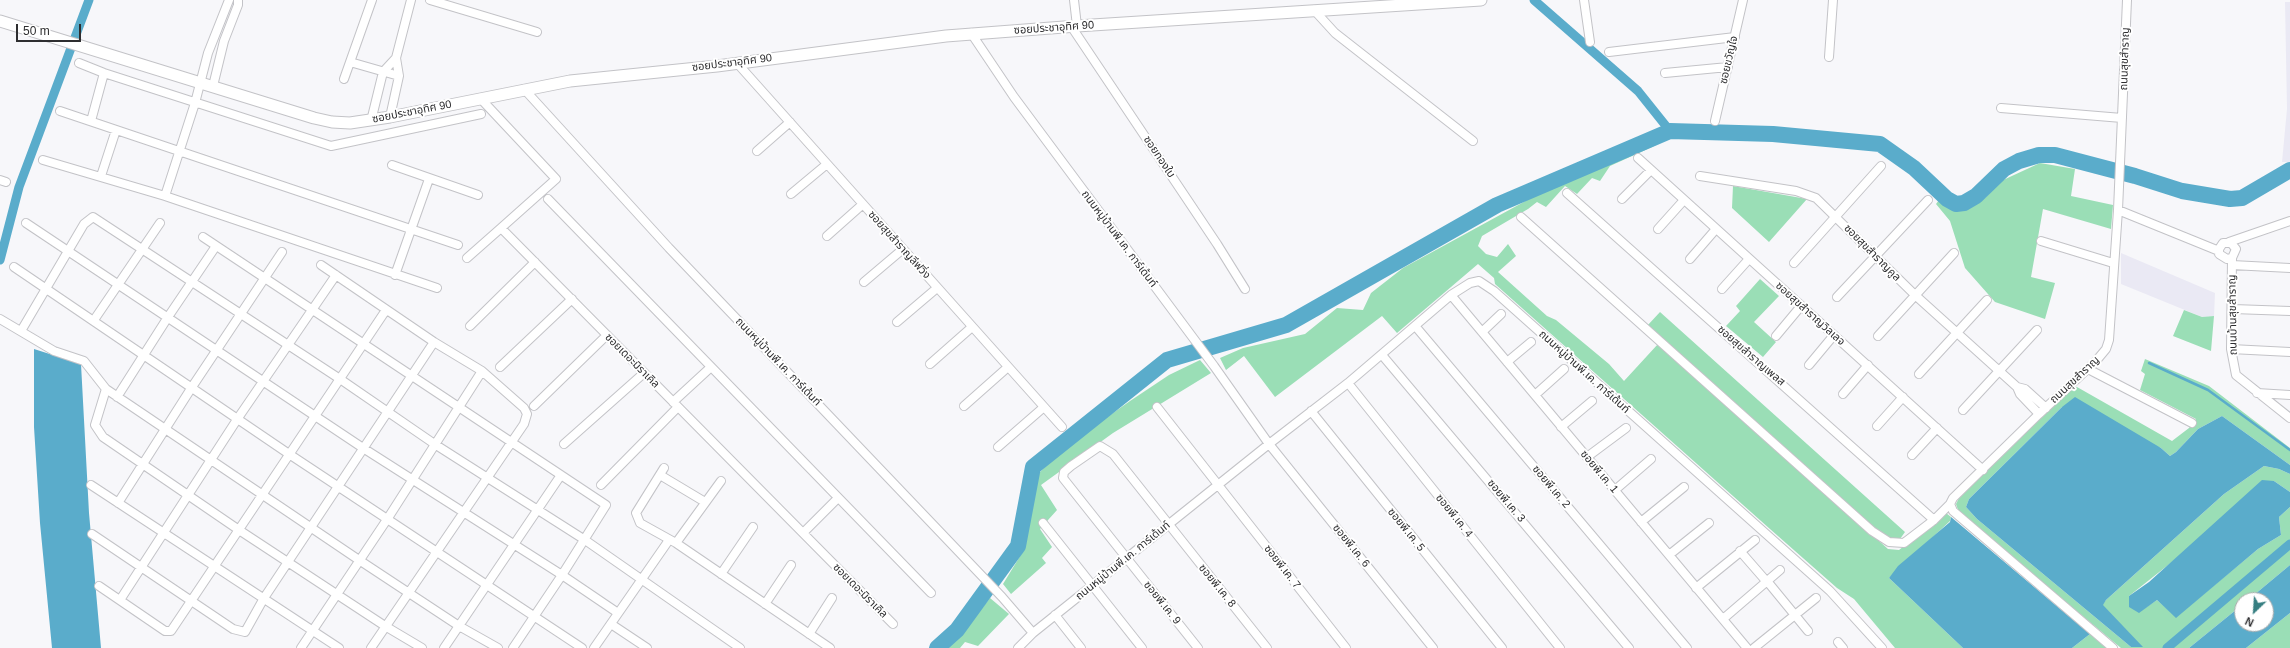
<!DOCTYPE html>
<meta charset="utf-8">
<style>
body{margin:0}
#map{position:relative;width:2290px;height:648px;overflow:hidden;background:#f7f7fa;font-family:Helvetica,sans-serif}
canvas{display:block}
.north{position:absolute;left:2234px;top:592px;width:40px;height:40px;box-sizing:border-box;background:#fff;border:1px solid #ababac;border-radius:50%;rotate:205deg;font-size:11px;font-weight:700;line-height:16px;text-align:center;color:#2e2e30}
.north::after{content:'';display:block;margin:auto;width:14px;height:18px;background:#367e81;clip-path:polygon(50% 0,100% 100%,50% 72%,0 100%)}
.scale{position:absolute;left:16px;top:24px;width:65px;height:18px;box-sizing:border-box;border:2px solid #2e2e30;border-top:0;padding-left:5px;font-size:12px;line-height:14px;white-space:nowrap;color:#2e2e30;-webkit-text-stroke:3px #fff;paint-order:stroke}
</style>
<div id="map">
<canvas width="2290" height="648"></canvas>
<div class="north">N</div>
<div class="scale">50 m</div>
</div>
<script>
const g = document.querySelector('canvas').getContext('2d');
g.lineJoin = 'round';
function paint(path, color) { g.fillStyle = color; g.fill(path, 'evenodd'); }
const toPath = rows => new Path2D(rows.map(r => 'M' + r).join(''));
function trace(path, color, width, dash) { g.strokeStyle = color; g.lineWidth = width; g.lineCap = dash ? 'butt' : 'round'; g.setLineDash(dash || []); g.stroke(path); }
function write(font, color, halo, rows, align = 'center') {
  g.font = font + ' Helvetica,"Noto Sans Thai",sans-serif'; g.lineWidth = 4; g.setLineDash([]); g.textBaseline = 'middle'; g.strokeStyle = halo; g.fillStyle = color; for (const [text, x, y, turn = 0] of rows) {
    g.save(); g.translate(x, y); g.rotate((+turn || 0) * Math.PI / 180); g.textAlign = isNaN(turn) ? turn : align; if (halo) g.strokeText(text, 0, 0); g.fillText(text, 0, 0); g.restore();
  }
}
paint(toPath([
 [2285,2,2290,2,2290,162,2282,162,2287,109],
 [2121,253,2215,293,2214,316,2202,317,2121,284]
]), '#eae9f4');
paint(toPath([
 [1661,143,1610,166,1600,181,1592,178,1577,194,1565,186,1546,207,1537,202,1528,209,1482,236,1478,246,1486,254,1497,257,1508,244,1516,256,1498,272,1547,316,1556,320,1609,364,1624,381,1658,344,1888,549,1899,550,1946,513,1951,517,1950,521,1889,578,1963,648,1895,648,1854,599,1837,588,1770,529,1495,284,1494,278,1478,264,1397,333,1382,316,1275,397,1244,356,1226,370,1220,358,1243,348,1305,334,1337,308,1363,310,1371,293,1403,268,1553,186],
 [2040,163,2075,169,2071,196,2113,205,2111,229,2043,209,2031,277,2055,283,2045,319,1995,302,1965,268,1950,221,1936,204,1939,200,1960,210,1969,208,1986,197,2001,181],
 [1733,186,1807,199,1769,242,1732,208],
 [1760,279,1779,296,1754,322,1776,342,1763,357,1726,326,1740,311,1736,306],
 [2184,310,2202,317,2214,316,2211,351,2173,336],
 [1660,312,1905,532,1900,539,1894,540,1876,530,1647,326],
 [2145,359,2209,386,2290,448,2290,465,2222,416,2198,429,2176,452,2170,456,2161,448,2062,407,1969,499,1966,507,1977,519,2131,647,2142,647,2102,605,2106,600,2224,494,2264,466,2279,469,2290,474,2290,492,2274,481,2129,596,2139,612,2157,600,2176,617,2258,549,2281,535,2279,517,2290,507,2290,565,2248,600,2242,600,2242,605,2189,648,2121,648,1959,513,1956,504,1959,498,1991,465,2073,387,2077,387,2172,441,2189,428,2196,419,2140,390,2145,374,2141,371],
 [1200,360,1211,373,1113,433,1041,485,1057,510,1040,529,1052,547,1042,558,1046,563,1011,594,1003,584,1022,553,1027,538,1033,489,1040,472,1062,449,1130,401,1169,375],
 [990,598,1009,614,978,646,965,642,960,648,943,648,963,632],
 [2290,613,2290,648,2246,648],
 [2090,634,2106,648,2072,648]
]), '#9adeb6');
paint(toPath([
 [34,349,81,364,89,513,101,648,52,648,40,523,34,427],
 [2075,397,2161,448,2170,456,2176,452,2198,429,2222,416,2290,465,2290,474,2279,469,2264,466,2224,494,2106,600,2103,605,2143,647,2131,647,1977,519,1966,507,1969,499,2062,407],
 [2262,480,2274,481,2290,492,2290,507,2279,517,2281,535,2258,549,2176,618,2157,600,2139,613,2129,607,2129,596,2149,582],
 [1951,517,2090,634,2072,648,1963,648,1889,578,1898,566,1950,522],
 [2290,565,2290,613,2246,648,2189,648,2242,605,2242,624,2266,624,2266,600,2248,600]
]), '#5aaccb');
trace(toPath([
 [2149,363,2208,390,2290,450]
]), '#5aaccb', 2.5);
trace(toPath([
 [1534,0,1638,91,1670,131],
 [0,260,19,187,89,0],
 [2167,648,2290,544]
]), '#5aaccb', 9);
trace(toPath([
 [937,648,957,630,1018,546,1033,467,1167,360,1286,325,1497,205,1670,131,1773,134,1880,144,1914,168,1947,199,1956,204,1964,203,1976,196,2004,169,2019,161,2039,155,2055,155,2135,176,2182,191,2230,199,2242,198,2290,170]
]), '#5aaccb', 16);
const street = toPath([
 [430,0,537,32],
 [1074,0,1077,26],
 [1584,0,1590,42],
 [1314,10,1335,33,1473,141],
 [1071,26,1217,244,1245,289],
 [971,33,1014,97,1214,366,1269,444,1433,648],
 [1609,52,1735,37],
 [1829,57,1833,0],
 [350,62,399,76],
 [79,63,104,73,331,146,481,114],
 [737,63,1062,427],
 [1665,73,1728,67],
 [344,79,372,0],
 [213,86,224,41,238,5,238,0],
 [524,89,669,248,1002,597,1033,633],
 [480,98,556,179,501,228,893,624],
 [2001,108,2122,118],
 [60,111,458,245],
 [390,117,399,76,396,58,411,0],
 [91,121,104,73],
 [371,121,383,72,396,58],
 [1715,121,1743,0],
 [757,151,790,122],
 [1638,158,1983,470],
 [43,160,165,196,437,288],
 [392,165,478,195],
 [101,176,116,130],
 [1700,176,1796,191,1816,198,1915,295,2017,387],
 [0,180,6,182],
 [1567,193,1934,520],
 [791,194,827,164],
 [165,196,195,103,208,53,229,0],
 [548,199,931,593],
 [1622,199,1651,170],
 [2118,210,2219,251],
 [1521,217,1872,531,1889,542,1904,543,1934,520,1950,504],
 [26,223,363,448,562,575,618,613],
 [1658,229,1684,200],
 [827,236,863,204],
 [203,237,606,505,562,575,513,648],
 [2041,241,2113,263],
 [2229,242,2290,221],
 [467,258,501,228],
 [2232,258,2227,259,2219,254,2219,249,2223,243,2231,243,2236,249,2232,258,2231,349,2236,375,2290,418],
 [1690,259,1716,229],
 [1794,263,1881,166],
 [321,265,434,342,482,371,524,408,527,414,524,424,371,648],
 [2232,265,2290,268],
 [14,267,289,454,582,648],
 [395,275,429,179],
 [864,282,903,249],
 [1722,289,1749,259],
 [1451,295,1747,648],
 [1837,297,1928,200],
 [2233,309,2290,311],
 [0,319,54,351,84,361,106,389,95,425,103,437,239,530,385,626,422,648],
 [94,320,160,223],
 [897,322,937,288],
 [470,326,535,262],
 [1416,327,1687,648],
 [21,331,84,224,93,217,340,379,436,445,585,540,740,648],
 [1482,332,1501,314],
 [1776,336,1801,306],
 [1878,336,1954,253],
 [2231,349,2290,352],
 [1382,355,1629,648],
 [1507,362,1531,342],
 [930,364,972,327],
 [1809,365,1834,335],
 [500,367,572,299],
 [2088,369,2192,423],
 [1919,374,1987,300],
 [1348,383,1560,648],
 [106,389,359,560,459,626,498,648],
 [2257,393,2290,395],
 [1843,394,1868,365],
 [1535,395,1564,369],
 [117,397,168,317,216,246],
 [673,402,711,367],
 [534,406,607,335],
 [964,406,1008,367],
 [1157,407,1346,648],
 [1963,410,2037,330],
 [1311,411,1502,648],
 [2039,414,2020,394,2017,387,2025,389,2046,408],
 [1877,426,1903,397],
 [1561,427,1592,401],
 [564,444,644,373],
 [998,447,1044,407],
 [1912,455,1937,428],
 [1587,457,1626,428],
 [664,468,636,513,640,523,676,543,830,648],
 [660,475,705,502],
 [91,485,339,648],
 [601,485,678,407],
 [1615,490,1651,459],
 [118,503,192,387,282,252],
 [1641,522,1684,487],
 [1043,523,1142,648],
 [803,533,838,498],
 [92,534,233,629,245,632,264,598,434,342],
 [676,543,721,481],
 [1740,551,1767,582],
 [1669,555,1709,523],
 [721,574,753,527],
 [1767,581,1808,631],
 [99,586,165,631,171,631,386,310],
 [1696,588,1755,540],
 [120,600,238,418,336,275],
 [765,604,791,565],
 [1055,615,1081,648],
 [1723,619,1780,570],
 [611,624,647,648],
 [809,634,832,598],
 [1838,642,1843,648],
 [301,648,388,518,482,371],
 [444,648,561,475],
 [594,648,669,540],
 [1018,648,1033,633,1269,444,1348,383,1451,295,1470,283,1479,281,1494,291,1830,591,1882,648],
 [1198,648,1063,478,1064,472,1071,466,1100,446,1113,454,1267,648],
 [1754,648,1816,598],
 [2113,648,1953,511,1950,504,1953,498,2039,414,2096,361,2106,349,2109,340,2118,210,2127,0]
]);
const secondary = toPath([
 [0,21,314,118,332,122,350,123,390,117,570,81,717,66,946,36,1077,26,1481,0]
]);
trace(street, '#c3c3c7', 10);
trace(secondary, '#c3c3c7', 13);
trace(street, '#fff', 8);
trace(secondary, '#fff', 11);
write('11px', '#2e2e30', '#fff', [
 ["ซอยประชาอุทิศ 90",1054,28,-4],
 ["ถนนสุขสำราญ",2125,59,-88],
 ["ซอยขวัญใจ",1729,60,-77],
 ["ซอยประชาอุทิศ 90",732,63,-7],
 ["ซอยประชาอุทิศ 90",412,112,-11],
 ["ซอยทองใบ",1159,157,56],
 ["ถนนหมู่บ้านพี.เค. การ์เด้นท์",1119,239,53],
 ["ซอยสุขสำราญลีฟวิ่ง",899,245,48],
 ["ซอยสุขสำราญคูล",1872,253,45],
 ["ซอยสุขสำราญวิลเลจ",1810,314,42],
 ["ถนนบ้านสุขสำราญ",2233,315,-91],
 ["ซอยสุขสำราญเพลส",1751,356,41],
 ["ซอยเดอะมิราเคิล",632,361,45],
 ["ถนนหมู่บ้านพี.เค. การ์เด้นท์",778,362,46],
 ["ถนนหมู่บ้านพี.เค. การ์เด้นท์",1584,372,42],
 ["ถนนสุขสำราญ",2075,380,-43],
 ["ซอยพี.เค. 1",1599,472,50],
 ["ซอยพี.เค. 2",1551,487,50],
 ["ซอยพี.เค. 3",1506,501,50],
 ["ซอยพี.เค. 4",1454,516,51],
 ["ซอยพี.เค. 5",1406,530,51],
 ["ซอยพี.เค. 6",1351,546,51],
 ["ถนนหมู่บ้านพี.เค. การ์เด้นท์",1123,561,-39],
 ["ซอยพี.เค. 7",1282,567,52],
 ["ซอยพี.เค. 8",1217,586,51],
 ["ซอยเดอะมิราเคิล",860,591,45],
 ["ซอยพี.เค. 9",1162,603,51]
]);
</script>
